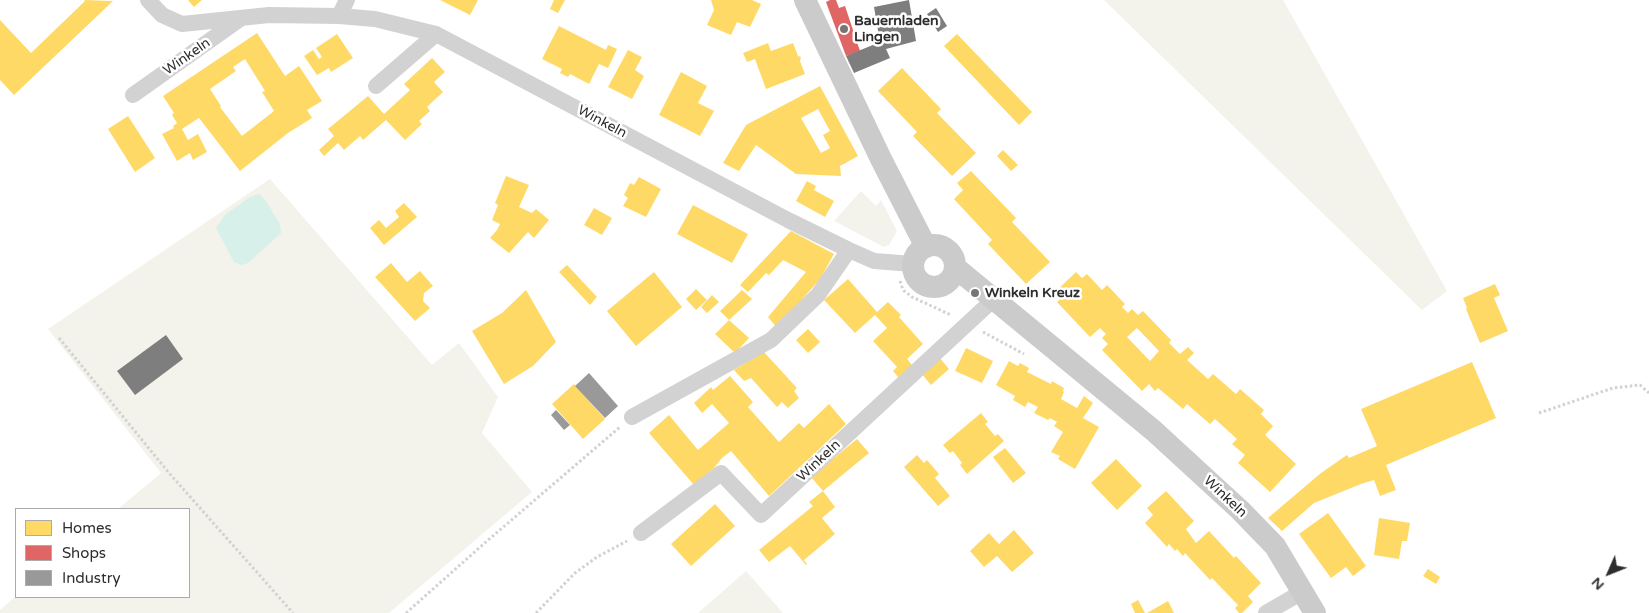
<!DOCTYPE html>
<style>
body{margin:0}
#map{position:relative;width:1649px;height:613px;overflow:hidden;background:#fff;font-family:"Varela Round",sans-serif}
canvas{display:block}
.legend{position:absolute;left:15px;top:508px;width:175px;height:90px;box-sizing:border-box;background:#fff;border:1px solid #ababab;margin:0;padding:6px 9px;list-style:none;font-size:15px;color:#2d2d2d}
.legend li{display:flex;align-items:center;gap:10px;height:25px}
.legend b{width:25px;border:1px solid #ababab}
.north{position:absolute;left:1584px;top:548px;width:50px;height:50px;-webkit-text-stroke:4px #fff;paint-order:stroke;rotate:226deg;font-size:14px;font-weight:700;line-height:20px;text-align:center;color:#2d2d2d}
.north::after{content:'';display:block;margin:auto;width:18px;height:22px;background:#2d2d2d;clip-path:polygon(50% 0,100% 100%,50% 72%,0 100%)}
</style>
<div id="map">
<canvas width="1649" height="613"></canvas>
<ul class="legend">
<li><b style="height:14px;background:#ffd966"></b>Homes</li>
<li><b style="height:14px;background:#e06666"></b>Shops</li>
<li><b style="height:14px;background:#999"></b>Industry</li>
</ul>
<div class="north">N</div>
</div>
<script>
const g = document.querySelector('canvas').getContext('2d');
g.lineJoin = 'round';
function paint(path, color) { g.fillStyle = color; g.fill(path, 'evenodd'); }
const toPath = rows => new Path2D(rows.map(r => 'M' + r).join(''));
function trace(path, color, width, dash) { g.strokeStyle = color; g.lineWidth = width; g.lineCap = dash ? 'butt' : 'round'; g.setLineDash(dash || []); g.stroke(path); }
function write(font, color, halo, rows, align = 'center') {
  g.font = font + ' "Varela Round",sans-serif'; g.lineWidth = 5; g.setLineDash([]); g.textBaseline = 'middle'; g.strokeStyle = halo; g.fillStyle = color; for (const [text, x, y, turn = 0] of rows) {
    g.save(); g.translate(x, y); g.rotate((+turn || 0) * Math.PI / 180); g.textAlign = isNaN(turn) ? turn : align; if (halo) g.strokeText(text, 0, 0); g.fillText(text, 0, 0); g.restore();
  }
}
paint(toPath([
 [1104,0,1283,0,1447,291,1422,310],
 [270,179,432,365,459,343,498,397,482,433,532,492,389,613,0,613,0,610,16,596,189,597,189,509,118,509,161,473,48,329],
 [861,191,876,206,881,200,897,231,889,245,884,247,834,221],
 [746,571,783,613,698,613]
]), '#f3f2eb');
paint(toPath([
 [259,194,266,201,273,213,280,224,281,233,248,263,241,265,234,262,216,228,225,215,250,197]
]), '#d7f0e9');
paint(toPath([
 [84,0,113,1,14,95,0,80,0,20,31,53,85,1],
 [188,0,202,0,194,7],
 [440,0,478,0,470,15],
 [554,0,565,0,558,13,550,9],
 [711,0,752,0,761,4,750,27,737,22,731,35,707,25,714,10],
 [559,26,606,50,608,45,617,49,608,68,599,64,589,84,570,74,568,77,560,73,562,69,542,59],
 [257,33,285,76,299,66,322,101,307,110,312,118,288,133,240,171,199,118,182,129,188,140,198,134,207,152,193,160,190,153,177,161,162,134,174,128,173,126,177,123,172,115,174,113,163,96],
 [245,59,265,91,262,92,274,111,242,136,220,107,221,106,210,89,236,71,233,67],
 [337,34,353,58,331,72,329,68,317,75,304,56,313,50,319,59,322,57,316,48],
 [957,34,1032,112,1019,125,944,46],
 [768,43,771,51,793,43,798,56,801,57,800,61,805,74,766,89,755,59,747,62,743,53],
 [628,50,642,57,635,70,644,76,632,99,608,87],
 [432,58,445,72,434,82,443,92,427,107,430,111,419,121,422,124,405,140,386,120,363,140,360,136,344,150,338,143,324,156,319,150,334,136,328,129,368,96,384,114,410,90,404,84],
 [902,68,941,109,937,113,976,153,952,176,913,136,917,132,878,91],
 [681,72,707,86,698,103,714,111,700,136,659,115],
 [820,86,858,156,840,166,841,176,796,174,756,145,739,171,723,163,746,125],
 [818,109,830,131,823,135,830,148,821,153,801,118],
 [128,116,155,158,135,172,108,129],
 [1003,150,1018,165,1011,171,997,156],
 [971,171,1016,218,1012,222,1050,262,1026,284,988,244,992,240,954,199,963,190,957,183],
 [506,176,529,185,519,207,532,213,536,209,549,220,534,238,528,232,509,253,490,238,497,230,500,224,492,220,498,205,495,203],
 [639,177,661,189,646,217,623,206,628,198,624,195,630,183,634,185],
 [807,181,816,186,814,190,834,201,825,217,796,201],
 [404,203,417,217,384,245,370,228,379,220,386,228,399,217,395,211],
 [693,205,748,234,732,263,677,234],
 [594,208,612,218,602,235,584,225],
 [791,231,834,254,820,279,777,328,768,317,806,272,783,260,769,275,766,273,748,292,740,285],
 [391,263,407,282,420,271,433,286,424,293,423,301,430,308,415,321,375,277],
 [567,265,597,297,590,305,559,272],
 [654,272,682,307,636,346,607,311],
 [1076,272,1082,278,1087,274,1102,290,1107,285,1125,304,1122,307,1128,313,1132,309,1138,315,1143,311,1171,340,1169,343,1180,354,1188,347,1194,353,1187,360,1208,379,1213,374,1236,394,1240,389,1264,410,1261,414,1273,426,1265,435,1296,464,1270,492,1238,463,1245,455,1232,444,1237,439,1215,419,1210,424,1187,404,1183,409,1158,388,1155,391,1149,384,1142,391,1102,350,1108,344,1102,338,1106,334,1100,328,1090,337,1057,302,1060,299,1054,293],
 [1137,328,1159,351,1150,361,1127,337],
 [848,279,877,312,888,302,901,315,899,317,923,344,907,359,913,366,899,378,893,371,897,367,873,341,887,328,875,315,855,333,824,300],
 [1495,284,1500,295,1494,298,1508,331,1480,343,1466,309,1467,308,1463,298],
 [696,289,707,300,696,310,686,299],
 [526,290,556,342,533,366,504,384,472,331,502,313],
 [742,290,752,299,729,320,749,338,735,353,715,334,729,320,720,311],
 [712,295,719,302,707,313,701,307],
 [808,329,820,342,808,353,796,340],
 [966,348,993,361,982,383,955,371],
 [764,352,797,388,794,391,799,398,788,408,782,402,777,407,751,378,744,381,734,370],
 [939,357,949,369,931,385,921,373],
 [1009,361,1018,366,1020,363,1029,368,1027,372,1051,384,1052,381,1064,388,1063,391,1064,392,1061,399,1077,408,1084,396,1093,403,1083,418,1099,427,1075,469,1058,459,1060,456,1051,452,1063,432,1054,426,1057,422,1050,418,1048,420,1034,413,1038,407,1028,402,1025,407,1013,400,1015,396,996,385],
 [1472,362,1496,418,1386,465,1396,490,1380,496,1374,480,1361,484,1314,503,1282,531,1268,518,1321,473,1347,455,1349,458,1377,446,1361,409],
 [730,376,753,402,748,407,779,442,799,423,804,428,829,404,846,424,769,496,731,451,722,458,714,468,694,485,649,433,669,415,698,450,729,423,712,404,702,413,694,403,711,387,713,390],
 [574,384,605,419,583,439,552,404],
 [981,413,988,422,985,424,995,436,998,434,1004,441,967,474,960,465,962,463,953,451,950,453,943,445],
 [857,439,869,453,823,491,835,507,822,518,835,534,804,560,807,564,806,565,790,546,769,562,759,550,813,506,809,502,823,491,811,477],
 [1005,448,1026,473,1013,483,993,457],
 [917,455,924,463,927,460,939,474,935,478,950,496,938,506,904,467],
 [1116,459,1142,486,1117,510,1091,483],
 [1166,491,1194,521,1186,529,1196,543,1209,531,1234,558,1236,556,1261,583,1248,596,1253,602,1242,613,1239,613,1235,608,1238,605,1212,578,1210,580,1185,553,1183,556,1177,549,1175,551,1169,544,1167,547,1145,523,1153,515,1147,508],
 [715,504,735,526,691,566,671,544],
 [1328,513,1366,566,1353,576,1346,567,1331,578,1299,534],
 [1379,518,1410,523,1407,541,1402,541,1399,559,1374,555],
 [1014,530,1034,553,1012,572,997,556,984,567,970,551,989,533,999,544],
 [1428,569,1440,577,1436,584,1423,576],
 [1138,600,1145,613,1135,613,1131,604],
 [1168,601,1174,613,1147,613]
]), '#ffd966');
paint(toPath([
 [830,0,836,0,839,8,845,6,860,51,846,56,826,2]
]), '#e06666');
paint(toPath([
 [589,373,618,406,605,418,575,386],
 [556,410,570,425,564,430,551,415]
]), '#999');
paint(toPath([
 [909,0,916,41,886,49,890,58,854,73,846,56,880,42,874,7],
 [936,8,947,26,938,32,927,14],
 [166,335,183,359,135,395,117,371]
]), '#7e7e7e');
trace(toPath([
 [900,281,903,290,912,297,951,315],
 [983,332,1024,354],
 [59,338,169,473,293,613],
 [1539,413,1613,388,1640,385,1649,393],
 [406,613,487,541,620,427],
 [536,613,575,573,597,557,627,541]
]), '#d2d2d2', 3, [2.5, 2.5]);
trace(toPath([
 [148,0,162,15,182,24,269,15,339,16,375,19,436,34,788,220,849,250,874,261,913,264],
 [339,16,347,0],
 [376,86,436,34],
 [133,95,240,19],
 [632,417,771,340,818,295,849,250],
 [641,533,721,473,761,515,994,299],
 [1266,613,1304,591]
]), '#d2d2d2', 16);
trace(toPath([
 [805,0,881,159,926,247],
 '913 266a21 21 0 1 1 42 0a21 21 0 1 1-42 0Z',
 [956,268,1154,431,1240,510,1275,546,1315,613]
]), '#cbcbcb', 22);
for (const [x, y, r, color] of [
 [844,29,5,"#767676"],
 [975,293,5,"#767676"]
]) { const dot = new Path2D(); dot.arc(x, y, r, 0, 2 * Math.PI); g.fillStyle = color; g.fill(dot); trace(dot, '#fff', 2); }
write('bold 14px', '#2d2d2d', '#fff', [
 ["Bauernladen",854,21],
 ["Lingen",854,37],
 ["Winkeln Kreuz",985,293]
], 'left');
write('14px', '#2d2d2d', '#fff', [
 ["Winkeln",187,57,-35],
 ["Winkeln",602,122,28],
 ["Winkeln",819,461,-43],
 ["Winkeln",1225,497,43]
]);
</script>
